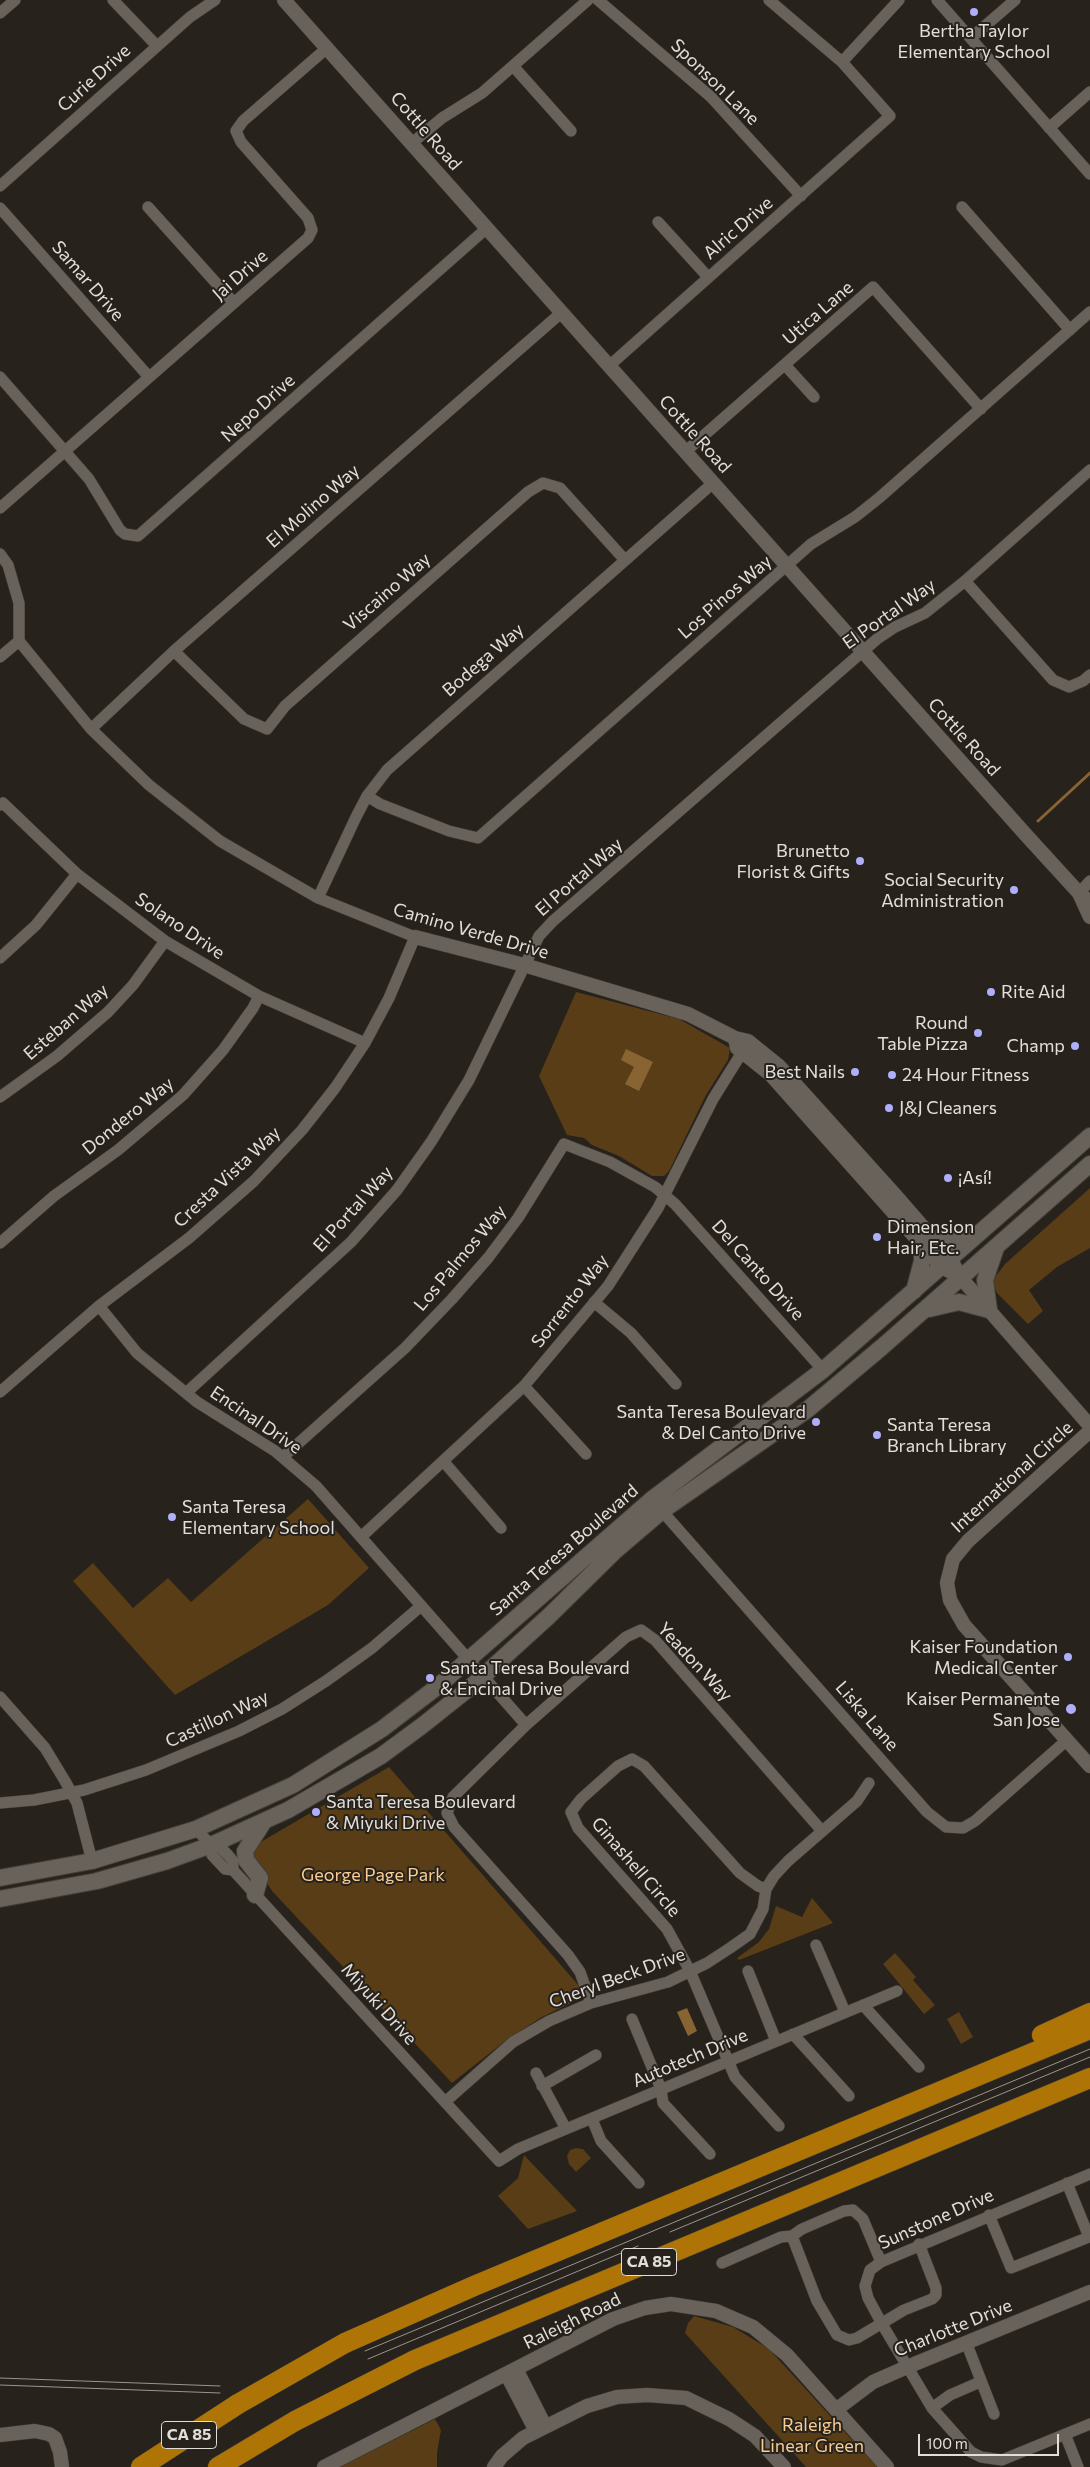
<!DOCTYPE html>
<meta charset="utf-8">
<style>
body{margin:0}
#map{position:relative;width:1090px;height:2467px;overflow:hidden;background:#27221c;font-family:Commissioner,sans-serif}
canvas{display:block}
.scale{position:absolute;left:918px;top:2434px;width:141px;height:22px;box-sizing:border-box;border:2px solid #e2dfdb;border-top:0;padding-left:6px;font-size:15px;line-height:18px;white-space:nowrap;color:#e2dfdb;-webkit-text-stroke:4px #27221c;paint-order:stroke}
</style>
<div id="map">
<canvas width="1090" height="2467"></canvas>
<div class="scale">100 m</div>
</div>
<script>
const g = document.querySelector('canvas').getContext('2d');
g.lineJoin = 'round';
function paint(path, color) { g.fillStyle = color; g.fill(path, 'evenodd'); }
const toPath = rows => new Path2D(rows.map(r => 'M' + r).join(''));
function trace(path, color, width, dash) { g.strokeStyle = color; g.lineWidth = width; g.lineCap = dash ? 'butt' : 'round'; g.setLineDash(dash || []); g.stroke(path); }
function write(font, color, halo, rows, align = 'center') {
  g.font = font + ' Commissioner,sans-serif'; g.lineWidth = 4; g.setLineDash([]); g.textBaseline = 'middle'; g.strokeStyle = halo; g.fillStyle = color; for (const [text, x, y, turn = 0] of rows) {
    g.save(); g.translate(x, y); g.rotate((+turn || 0) * Math.PI / 180); g.textAlign = isNaN(turn) ? turn : align; if (halo) g.strokeText(text, 0, 0); g.fillText(text, 0, 0); g.restore();
  }
}
paint(toPath([
 [576,992,679,1019,730,1048,728,1060,706,1095,669,1171,664,1176,652,1176,619,1156,592,1145,584,1138,567,1135,539,1076],
 [1090,1188,1090,1248,1057,1267,1029,1290,1043,1311,1028,1324,997,1293,992,1281,1005,1264],
 [308,1499,369,1568,328,1605,175,1695,73,1581,93,1563,133,1608,168,1578,191,1602],
 [389,1767,580,1987,573,2002,542,2017,509,2038,452,2083,272,1891,247,1850],
 [812,1898,833,1923,739,1960,737,1958,759,1942,769,1929,776,1906,802,1917],
 [895,1953,916,1977,913,1980,935,2005,924,2014,883,1964],
 [959,2012,973,2037,961,2044,947,2019],
 [576,2148,583,2149,591,2158,576,2172,569,2164,567,2156,570,2150],
 [524,2155,577,2211,528,2229,498,2196,518,2178],
 [694,2316,733,2327,769,2349,877,2467,806,2467,685,2333,688,2323],
 [435,2419,441,2430,437,2453,437,2467,340,2467]
]), '#583d16');
paint(toPath([
 [626,1049,653,1062,639,1091,625,1084,634,1067,621,1060],
 [687,2008,697,2031,688,2036,677,2012]
]), '#886432');
trace(toPath([
 [1038,821,1090,773]
]), '#886432', 3);
const minor = toPath([
 [113,0,157,46],
 [598,0,711,97,801,196],
 [937,0,1090,174],
 [0,13,15,0],
 [971,38,1015,0],
 [842,62,899,0],
 [513,66,571,131],
 [1049,128,1090,92],
 [412,143,442,118,482,93,588,0],
 [0,186,190,17,215,0],
 [148,207,234,303],
 [962,207,1070,330],
 [0,208,149,377],
 [658,222,708,277],
 [785,365,814,397],
 [609,366,890,116,842,62,769,0],
 [0,377,89,479,120,530,125,534,138,536,487,228],
 [685,452,873,287,981,409],
 [0,508,308,238,312,230,308,218,241,142,236,131,243,121,327,48],
 [0,554,8,565,19,603,19,641,91,729,149,785,220,841,318,898,415,937,389,998,365,1043,335,1088,302,1130,254,1181,189,1238,99,1306,0,1392],
 [965,581,1053,680,1069,687,1083,681,1090,675],
 [174,651,244,719,267,729,285,706,528,492,543,483,560,488,624,559],
 [0,657,19,641],
 [91,729,174,651,561,313],
 [367,796,380,804,449,831,478,838,811,544,855,517,879,498,1090,312],
 [0,805,3,803,77,874,165,941,259,996,365,1043],
 [1079,893,1090,881],
 [318,898,356,817,367,796,387,770,713,483],
 [0,958,36,925,77,874],
 [0,1097,57,1056,108,1012,133,985,165,941],
 [0,1243,54,1196,118,1150,183,1095,223,1050,253,1008,259,996],
 [594,1302,631,1333,676,1384],
 [99,1306,137,1353,197,1402,275,1451,316,1486,526,1725],
 [524,1386,586,1454],
 [186,1393,351,1242,397,1190,431,1142,469,1080,539,936,553,921,877,639,895,627,925,613,965,581,1090,470],
 [283,1457,405,1348,452,1299,488,1258,518,1218,564,1144,610,1162,655,1187,675,1204,823,1370],
 [444,1462,501,1528],
 [662,1511,927,1812,946,1827,963,1828,975,1821,1067,1740],
 [361,1537,524,1386,608,1286,658,1208,713,1099,746,1046],
 [0,1697,45,1748,65,1781,77,1803,92,1861],
 [0,1803,34,1800,84,1790,146,1770,239,1731,282,1709,326,1681,372,1648,421,1606],
 [196,1829,211,1845,220,1847,228,1855,233,1861,233,1870,499,2161,518,2149,897,1991],
 [211,1845,212,1855,225,1869,233,1870],
 [766,1889,758,1886,740,1873,644,1766,632,1759,618,1766,581,1799,571,1812,578,1828,667,1929,690,1971,735,2077,779,2126],
 [816,1945,845,2012],
 [748,1971,776,2041],
 [591,2003,580,1972,568,1955,454,1827,447,1813,453,1797,526,1725,626,1637,641,1630,655,1640,822,1831],
 [863,2005,919,2067],
 [632,2019,661,2089,663,2103,710,2154],
 [793,2034,849,2096],
 [536,2073,566,2129],
 [542,2086,596,2055],
 [445,2102,513,2042,549,2021,591,2003,668,1982,707,1963,730,1948,750,1934,763,1909,766,1889,774,1876,788,1861,857,1801,869,1783],
 [592,2119,601,2141,639,2183],
 [1090,2174,881,2262,870,2270,865,2286,868,2298,882,2324,932,2408,971,2452,981,2457,1002,2460,1090,2424],
 [989,2215,1011,2268,1089,2237,1067,2183],
 [792,2236,817,2301,837,2335,849,2340,857,2338,904,2310,932,2299,936,2295,936,2288,919,2244],
 [792,2236,802,2229,844,2211,853,2210,863,2219,881,2262],
 [722,2263,781,2237,792,2236],
 [966,2342,994,2414],
 [932,2408,950,2395,980,2382],
 [1065,2434,1078,2467]
]);
const tertiary = toPath([
 [284,0,1026,835,1079,893,1090,902],
 [1079,893,1090,917],
 [415,937,524,965,688,1014,735,1038,748,1041,779,1066,896,1196,950,1258,961,1278,1090,1426],
 [735,1038,737,1048,771,1075,941,1266,949,1271],
 [1090,1431,968,1541,953,1559,947,1583,950,1600,964,1625,1090,1766],
 [516,2369,545,2426],
 [507,2375,536,2431],
 [837,2409,873,2382,907,2367,1090,2292],
 [0,2435,35,2431,49,2434,55,2438,60,2452,62,2467],
 [324,2467,613,2319,645,2308,671,2304,716,2311,753,2327,787,2355,887,2467],
 [494,2467,502,2456,523,2438,587,2406,617,2397,647,2395,686,2398,729,2419,755,2436,784,2467]
]);
const secondary = toPath([
 [933,1239,946,1241,975,1234],
 [914,1291,922,1261,922,1245],
 [929,1309,959,1302,989,1310,985,1280,996,1248],
 [0,1878,92,1861,196,1829,293,1785,382,1729,437,1687,651,1500,823,1370,1090,1136],
 [255,1895,260,1878,246,1860,245,1851,263,1823],
 [0,1899,97,1881,167,1861,211,1845,288,1810,381,1756,423,1725,472,1686,548,1617,614,1552,662,1511,807,1410,882,1347,1090,1164]
]);
const motorway = toPath([
 [1042,2035,1090,2013],
 [345,2343,474,2286,1090,2029],
 [141,2467,238,2404],
 [218,2467,295,2421,415,2360,1090,2078]
]);
trace(minor, '#423f39', 12);
trace(tertiary, '#423f39', 15);
trace(secondary, '#423f39', 18);
trace(motorway, '#423f39', 21);
trace(minor, '#68625b', 11);
trace(tertiary, '#68625b', 14);
trace(secondary, '#68625b', 16);
trace(motorway, '#ae7406', 20);
trace(toPath([
 [670,2232,1090,2057],
 [365,2351,1090,2049],
 [368,2359,638,2246],
 [0,2378,220,2386],
 [0,2385,220,2393]
]), '#999591', 1);
const motorwayBridge = toPath([
 [238,2404,345,2343]
]);
trace(motorwayBridge, '#423f39', 21, []);
trace(motorwayBridge, '#ae7406', 20);
for (const [x, y, r, color] of [
 [974,12,5,"#aeaefa"],
 [860,861,5,"#aeaefa"],
 [1014,890,5,"#aeaefa"],
 [991,992,5,"#aeaefa"],
 [978,1033,5,"#aeaefa"],
 [1075,1046,5,"#aeaefa"],
 [855,1072,5,"#aeaefa"],
 [892,1075,5,"#aeaefa"],
 [889,1108,5,"#aeaefa"],
 [948,1178,5,"#aeaefa"],
 [877,1237,5,"#aeaefa"],
 [816,1422,5,"#aeaefa"],
 [877,1435,5,"#aeaefa"],
 [172,1517,5,"#aeaefa"],
 [1068,1657,5,"#aeaefa"],
 [430,1678,5,"#aeaefa"],
 [1071,1709,6,"#aeaefa"],
 [316,1812,5,"#aeaefa"]
]) { const dot = new Path2D(); dot.arc(x, y, r, 0, 2 * Math.PI); g.fillStyle = color; g.fill(dot); trace(dot, '#27221c', 2); }
for (const [x, y, w] of [
 [649,2262,55],
 [189,2435,55]
]) { const box = new Path2D(); box.roundRect(x - w / 2, y - 13.5, w, 27, 4); g.fillStyle = '#27221c'; g.fill(box); trace(box, '#e2dfdb', 1); }
write('bold 16px', '#e2dfdb', null, [
 ["CA 85",649,2262],
 ["CA 85",189,2435]
]);
write('18px', '#e2dfdb', '#27221c', [
 ["Bertha Taylor",974,31,"center"],
 ["Elementary School",974,52,"center"],
 ["Brunetto",850,851,"right"],
 ["Florist & Gifts",850,872,"right"],
 ["Social Security",1004,880,"right"],
 ["Administration",1004,901,"right"],
 ["Rite Aid",1001,992],
 ["Round",968,1023,"right"],
 ["Table Pizza",968,1044,"right"],
 ["Champ",1065,1046,"right"],
 ["Best Nails",845,1072,"right"],
 ["24 Hour Fitness",902,1075],
 ["J&J Cleaners",899,1108],
 ["¡Así!",958,1178],
 ["Dimension",887,1227],
 ["Hair, Etc.",887,1248],
 ["Santa Teresa Boulevard",806,1412,"right"],
 ["& Del Canto Drive",806,1433,"right"],
 ["Santa Teresa",887,1425],
 ["Branch Library",887,1446],
 ["Santa Teresa",182,1507],
 ["Elementary School",182,1528],
 ["Kaiser Foundation",1058,1647,"right"],
 ["Medical Center",1058,1668,"right"],
 ["Santa Teresa Boulevard",440,1668],
 ["& Encinal Drive",440,1689],
 ["Kaiser Permanente",1060,1699,"right"],
 ["San Jose",1060,1720,"right"],
 ["Santa Teresa Boulevard",326,1802],
 ["& Miyuki Drive",326,1823]
], 'left');
write('18px', '#e2dfdb', '#27221c', [
 ["Curie Drive",94,78,-42],
 ["Sponson Lane",715,82,44],
 ["Cottle Road",426,131,49],
 ["Alric Drive",738,228,-41],
 ["Jai Drive",240,275,-41],
 ["Samar Drive",88,281,49],
 ["Utica Lane",818,313,-41],
 ["Nepo Drive",258,408,-42],
 ["Cottle Road",695,434,48],
 ["El Molino Way",313,506,-41],
 ["Viscaino Way",387,592,-41],
 ["Los Pinos Way",725,597,-41],
 ["El Portal Way",889,614,-35],
 ["Bodega Way",483,660,-41],
 ["Cottle Road",964,737,48],
 ["El Portal Way",579,877,-41],
 ["Solano Drive",180,926,34],
 ["Camino Verde Drive",471,931,16],
 ["Esteban Way",66,1022,-41],
 ["Dondero Way",128,1116,-39],
 ["Cresta Vista Way",227,1177,-43],
 ["El Portal Way",353,1209,-48],
 ["Los Palmos Way",460,1258,-50],
 ["Del Canto Drive",758,1270,48],
 ["Sorrento Way",570,1301,-52],
 ["Encinal Drive",256,1420,34],
 ["International Circle",1012,1477,-42],
 ["Santa Teresa Boulevard",564,1550,-41],
 ["Yeadon Way",695,1662,47],
 ["Liska Lane",867,1716,49],
 ["Castillon Way",217,1719,-25],
 ["Ginashell Circle",636,1867,49],
 ["Cheryl Beck Drive",617,1978,-20],
 ["Miyuki Drive",379,2004,48],
 ["Autotech Drive",690,2058,-23],
 ["Sunstone Drive",936,2219,-24],
 ["Raleigh Road",572,2321,-26],
 ["Charlotte Drive",953,2328,-22]
]);
write('18px', '#f9cd93', '#27221c', [
 ["George Page Park",373,1875],
 ["Raleigh",812,2425],
 ["Linear Green",812,2446]
]);
</script>
